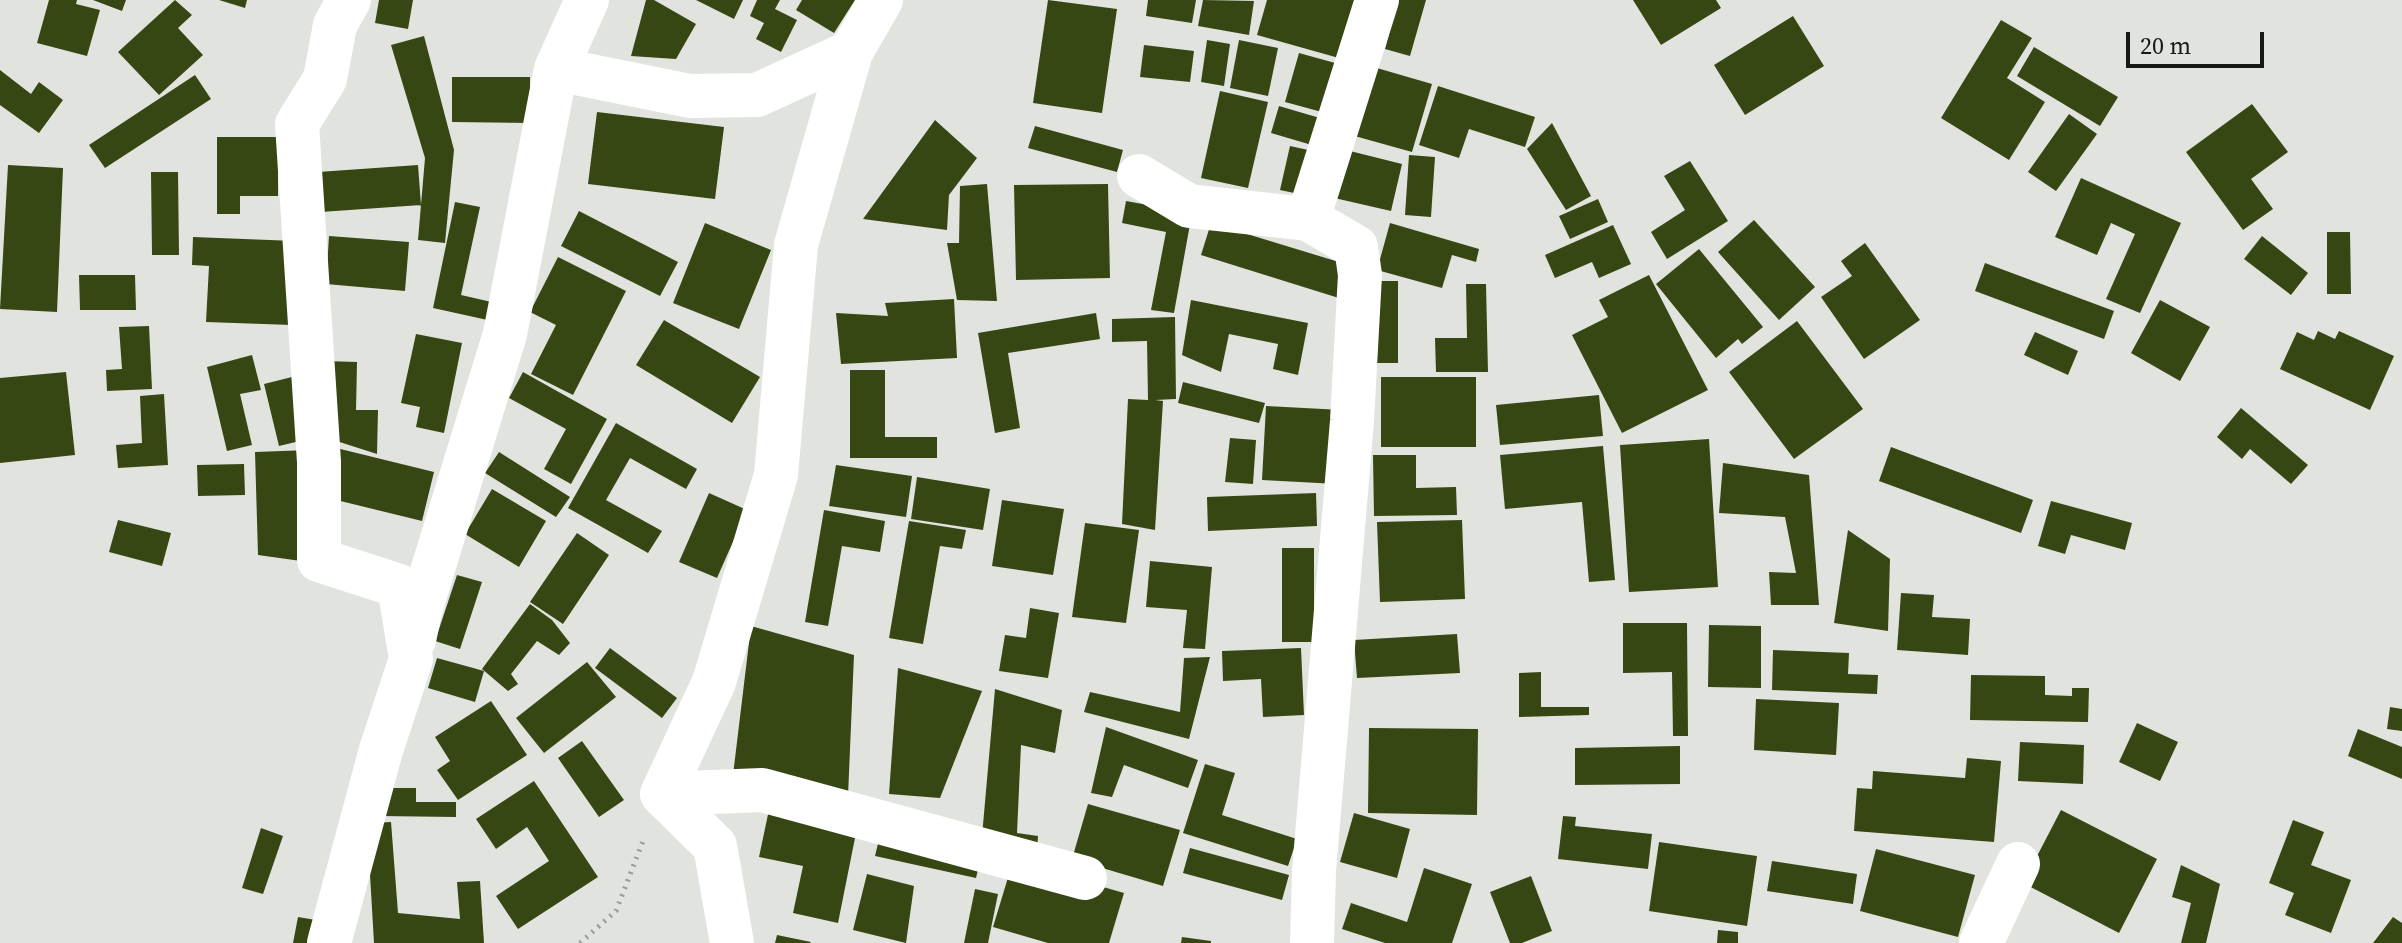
<!DOCTYPE html>
<style>
body{margin:0}
#map{position:relative;width:2402px;height:943px;overflow:hidden;background:#e1e4de;font-family:"Source Serif 4",serif}
canvas{display:block}
.scale{position:absolute;left:2126px;top:32px;width:138px;height:36px;box-sizing:border-box;border:4px solid #181917;border-top:0;padding-left:10px;font-size:24px;line-height:28px;white-space:nowrap;color:#181917;-webkit-text-stroke:6px #e1e4de;paint-order:stroke}
</style>
<div id="map">
<canvas width="2402" height="943"></canvas>
<div class="scale">20 m</div>
</div>
<script>
const g = document.querySelector('canvas').getContext('2d');
g.lineJoin = 'round';
function paint(path, color) { g.fillStyle = color; g.fill(path, 'evenodd'); }
const toPath = rows => new Path2D(rows.map(r => 'M' + r).join(''));
function trace(path, color, width, dash) { g.strokeStyle = color; g.lineWidth = width; g.lineCap = dash ? 'butt' : 'round'; g.setLineDash(dash || []); g.stroke(path); }
paint(toPath([
 [49,0,77,0,76,4,100,10,87,56,37,43],
 [93,0,126,0,122,11],
 [175,0,192,15,178,28,203,55,159,95,118,52],
 [219,0,247,0,245,8],
 [379,0,413,0,408,29,375,23],
 [646,0,654,0,696,24,676,59,631,56],
 [696,0,743,0,734,19],
 [757,0,780,0,775,9,797,20,781,52,756,39,764,23,750,16],
 [802,0,855,0,834,33,796,10],
 [1048,0,1117,9,1102,113,1033,103],
 [1148,0,1196,0,1192,23,1146,16],
 [1203,0,1254,1,1249,35,1198,26],
 [1267,0,1361,0,1346,60,1257,35],
 [1398,0,1426,0,1410,56,1385,49],
 [1633,0,1716,0,1721,8,1661,45],
 [1793,16,1824,66,1745,115,1714,65],
 [2001,20,2032,38,2007,78,2045,102,2009,160,1941,118],
 [424,36,454,150,445,243,418,240,425,158,391,45],
 [1207,40,1230,44,1224,86,1201,82],
 [1239,40,1278,48,1268,96,1230,88],
 [1144,45,1194,51,1190,82,1140,77],
 [2034,47,2118,97,2100,126,2017,76],
 [1299,53,1346,66,1333,115,1285,102],
 [1370,66,1432,84,1412,152,1351,135],
 [0,70,31,94,39,82,63,100,39,133,0,105],
 [195,75,211,99,105,168,89,145],
 [452,77,530,77,530,123,452,122],
 [1438,86,1535,117,1525,147,1469,129,1459,158,1419,145],
 [1220,91,1268,102,1248,188,1201,178],
 [2252,104,2288,152,2251,179,2273,209,2243,230,2186,152],
 [1279,106,1330,121,1322,148,1271,133],
 [597,112,724,127,715,199,588,184],
 [2069,114,2097,134,2056,191,2028,172],
 [935,120,977,158,949,195,947,230,863,219],
 [1552,123,1591,196,1566,210,1527,149],
 [1035,126,1123,150,1117,172,1028,148],
 [217,137,278,137,278,196,240,196,240,214,217,214],
 [1290,146,1322,153,1313,197,1280,190],
 [1342,149,1402,164,1391,211,1330,197],
 [1409,155,1435,157,1431,217,1405,215],
 [1690,161,1728,221,1667,259,1651,232,1685,210,1664,176],
 [8,165,63,168,57,312,0,309],
 [418,165,421,205,321,212,318,172],
 [151,172,178,172,179,255,152,255],
 [2081,178,2181,223,2140,313,2106,299,2135,234,2111,223,2097,255,2055,237],
 [987,184,997,301,957,300,947,243,959,243,960,186],
 [1108,184,1110,278,1016,280,1014,185],
 [1598,199,1608,222,1570,239,1559,216],
 [1126,201,1192,213,1174,313,1151,310,1166,232,1122,223],
 [455,202,480,207,461,295,496,303,492,321,433,308],
 [579,211,678,262,660,296,561,246],
 [1754,220,1815,287,1779,320,1718,252],
 [705,223,771,250,739,329,673,303],
 [1211,223,1352,266,1342,299,1201,255],
 [1390,223,1479,249,1476,262,1452,255,1442,288,1377,270],
 [1613,225,1631,264,1599,278,1592,262,1555,278,1545,255],
 [2327,232,2350,232,2351,294,2327,294],
 [329,236,409,242,405,291,326,284],
 [2262,236,2308,273,2291,295,2244,259],
 [193,237,295,241,292,325,206,322,209,266,192,265],
 [1865,243,1920,320,1864,359,1821,297,1852,276,1841,261],
 [1699,249,1763,327,1742,344,1738,339,1716,358,1656,284],
 [558,257,626,291,573,395,531,374,556,325,530,312],
 [1985,263,2114,311,2104,339,1975,291],
 [79,275,135,275,136,310,80,310],
 [1649,275,1708,390,1622,433,1572,335,1608,317,1599,300],
 [1372,281,1398,281,1398,363,1371,363],
 [1466,284,1486,284,1488,372,1436,372,1435,338,1467,338],
 [954,299,957,358,841,364,836,313,888,316,885,303],
 [1191,300,1308,323,1298,375,1273,369,1278,344,1229,334,1221,372,1182,355],
 [2160,300,2210,327,2180,381,2131,353],
 [1096,313,1100,339,1008,353,1020,428,995,433,978,333],
 [1175,317,1176,399,1155,400,1163,401,1155,530,1122,524,1128,399,1148,400,1147,341,1112,342,1112,319],
 [664,320,760,377,732,423,636,365],
 [1797,321,1863,409,1794,459,1729,372],
 [149,326,152,389,107,391,106,370,122,369,119,327],
 [2318,331,2335,339,2339,331,2394,356,2370,410,2280,369,2297,332,2314,340],
 [2035,332,2078,351,2068,375,2024,355],
 [416,334,462,343,444,433,416,427,420,407,401,403],
 [252,355,261,390,240,394,252,445,227,451,207,367],
 [325,361,357,362,356,410,378,410,377,454,324,437],
 [850,370,885,370,885,437,937,437,937,458,850,458],
 [66,372,75,455,0,463,0,378],
 [523,372,607,419,571,484,544,469,566,429,509,398],
 [300,375,304,440,279,446,264,384],
 [1381,377,1476,377,1476,447,1381,447],
 [1183,382,1265,403,1259,423,1178,403],
 [164,394,168,465,118,468,116,445,142,443,140,396],
 [1599,395,1603,436,1500,445,1496,405],
 [1266,406,1342,410,1337,484,1262,480],
 [2241,408,2308,465,2291,484,2250,449,2242,459,2217,437],
 [616,423,697,469,686,489,630,458,606,500,662,531,648,553,568,508],
 [1230,438,1256,440,1253,484,1225,482],
 [1709,439,1718,587,1629,592,1620,445],
 [320,444,434,472,422,521,320,496],
 [1603,446,1615,580,1589,582,1582,502,1505,509,1500,455],
 [1891,447,2033,500,2021,533,1879,481],
 [310,450,301,561,258,555,255,452],
 [499,452,570,497,556,517,485,473],
 [1373,455,1416,455,1416,488,1456,487,1457,515,1374,516],
 [1723,463,1809,475,1819,605,1771,605,1769,572,1796,573,1785,517,1719,513],
 [244,464,245,495,198,496,197,465],
 [836,465,912,476,906,517,829,506],
 [917,477,990,489,983,530,911,519],
 [492,489,546,521,519,567,465,534],
 [709,493,747,510,717,578,679,562],
 [1316,493,1317,526,1208,531,1207,497],
 [1002,500,1064,509,1053,575,992,566],
 [2051,501,2132,523,2125,550,2071,535,2065,554,2038,546],
 [824,510,885,521,880,552,842,546,828,626,805,622],
 [118,520,171,533,162,566,109,552],
 [1462,520,1465,599,1380,602,1377,522],
 [909,521,966,530,962,549,940,546,923,644,889,638],
 [1085,523,1139,530,1126,623,1072,617],
 [1848,530,1890,559,1888,631,1834,623],
 [577,533,609,555,563,624,530,602],
 [1282,548,1314,548,1314,642,1282,642],
 [1150,561,1212,567,1205,649,1183,648,1187,610,1146,607],
 [457,575,482,582,460,649,435,641],
 [1901,593,1934,595,1932,617,1970,619,1968,655,1897,650],
 [530,604,552,620,570,643,559,655,537,641,511,674,518,684,508,691,482,669],
 [1030,608,1059,613,1048,678,999,671,1005,635,1026,638],
 [1623,623,1687,623,1688,736,1673,736,1672,672,1623,673],
 [1709,625,1761,626,1761,688,1708,687],
 [751,626,854,655,848,796,733,775],
 [1457,634,1460,673,1357,678,1354,640],
 [610,648,677,698,662,718,595,668],
 [1301,648,1304,715,1263,717,1261,679,1223,681,1222,651],
 [1773,650,1849,653,1848,674,1878,675,1877,694,1772,690],
 [1210,657,1189,739,1084,712,1090,692,1180,712,1184,658],
 [437,658,484,671,475,702,428,688],
 [587,662,616,697,544,753,516,718],
 [898,668,982,691,940,798,889,794],
 [1541,672,1541,707,1589,707,1589,715,1519,717,1519,673],
 [1971,675,2045,676,2045,695,2072,696,2072,688,2089,688,2088,722,1970,720],
 [995,689,1062,710,1055,753,1021,745,1017,833,1038,836,1037,852,982,836],
 [1756,699,1839,703,1836,755,1754,750],
 [491,701,527,755,458,800,437,770,450,761,435,737],
 [2390,707,2402,709,2402,731,2387,729],
 [2137,723,2178,742,2160,781,2119,762],
 [1106,727,1198,760,1188,788,1124,765,1112,797,1091,793],
 [1369,728,1478,729,1477,815,1368,813],
 [2358,729,2402,747,2402,779,2348,756],
 [582,741,624,800,599,817,558,758],
 [2020,742,2084,745,2083,784,2018,781],
 [1680,746,1680,784,1575,785,1575,748],
 [1967,758,2001,761,1994,842,1854,831,1857,788,1872,789,1873,771,1965,778],
 [1205,764,1235,773,1222,815,1297,839,1288,866,1183,833],
 [534,781,598,877,518,929,496,896,549,861,527,827,496,849,476,819],
 [390,788,416,788,416,802,456,802,456,817,380,816,380,804,389,805],
 [1088,804,1180,830,1163,886,1072,859],
 [770,805,858,823,838,923,793,913,803,866,759,857],
 [2061,810,2157,859,2119,933,2023,883],
 [1354,813,1410,829,1397,878,1340,862],
 [1563,816,1576,817,1575,826,1652,834,1648,869,1558,859],
 [2293,820,2324,832,2311,865,2351,880,2331,933,2285,915,2294,893,2269,883],
 [391,822,398,913,460,919,457,882,480,881,484,943,374,943,367,823],
 [261,828,283,836,263,894,242,888],
 [881,831,982,853,976,878,875,856],
 [1659,842,1757,856,1747,926,1649,911],
 [1190,848,1289,875,1282,900,1183,873],
 [1876,849,1975,875,1958,937,1860,911],
 [1013,861,1124,893,1109,943,1048,943,993,927],
 [1772,861,1857,874,1853,904,1767,891],
 [2181,865,2220,884,2206,943,2181,943,2191,903,2172,897],
 [1424,868,1472,884,1452,943,1385,943,1342,929,1351,903,1407,922],
 [867,874,914,886,906,943,853,930],
 [1531,876,1552,931,1522,943,1510,943,1490,892],
 [975,889,998,894,988,943,964,943],
 [298,917,328,922,324,943,293,943],
 [2393,917,2402,923,2402,943,2373,943],
 [1718,930,1738,932,1738,943,1717,943],
 [777,935,811,942,810,943,775,943],
 [1182,937,1211,941,1211,943,1181,943]
]), '#364713');
trace(toPath([
 [580,943,616,911,643,841]
]), '#989b96', 5, [2, 6]);
trace(toPath([
 [556,69,690,96,757,95,851,52],
 [1139,176,1189,206,1308,219,1356,247,1360,275,1352,421,1314,871,1312,943],
 [1308,219,1377,0],
 [414,640,420,611,505,334,556,69,587,0],
 [662,794,762,790,1085,878],
 [329,943,381,750,411,659,399,586,319,560,319,462,297,124,325,79,335,25,349,0],
 [732,943,715,846,662,794,714,682,776,475,796,245,851,52,881,0],
 [1981,943,2018,864]
]), '#fff', 44);
</script>
